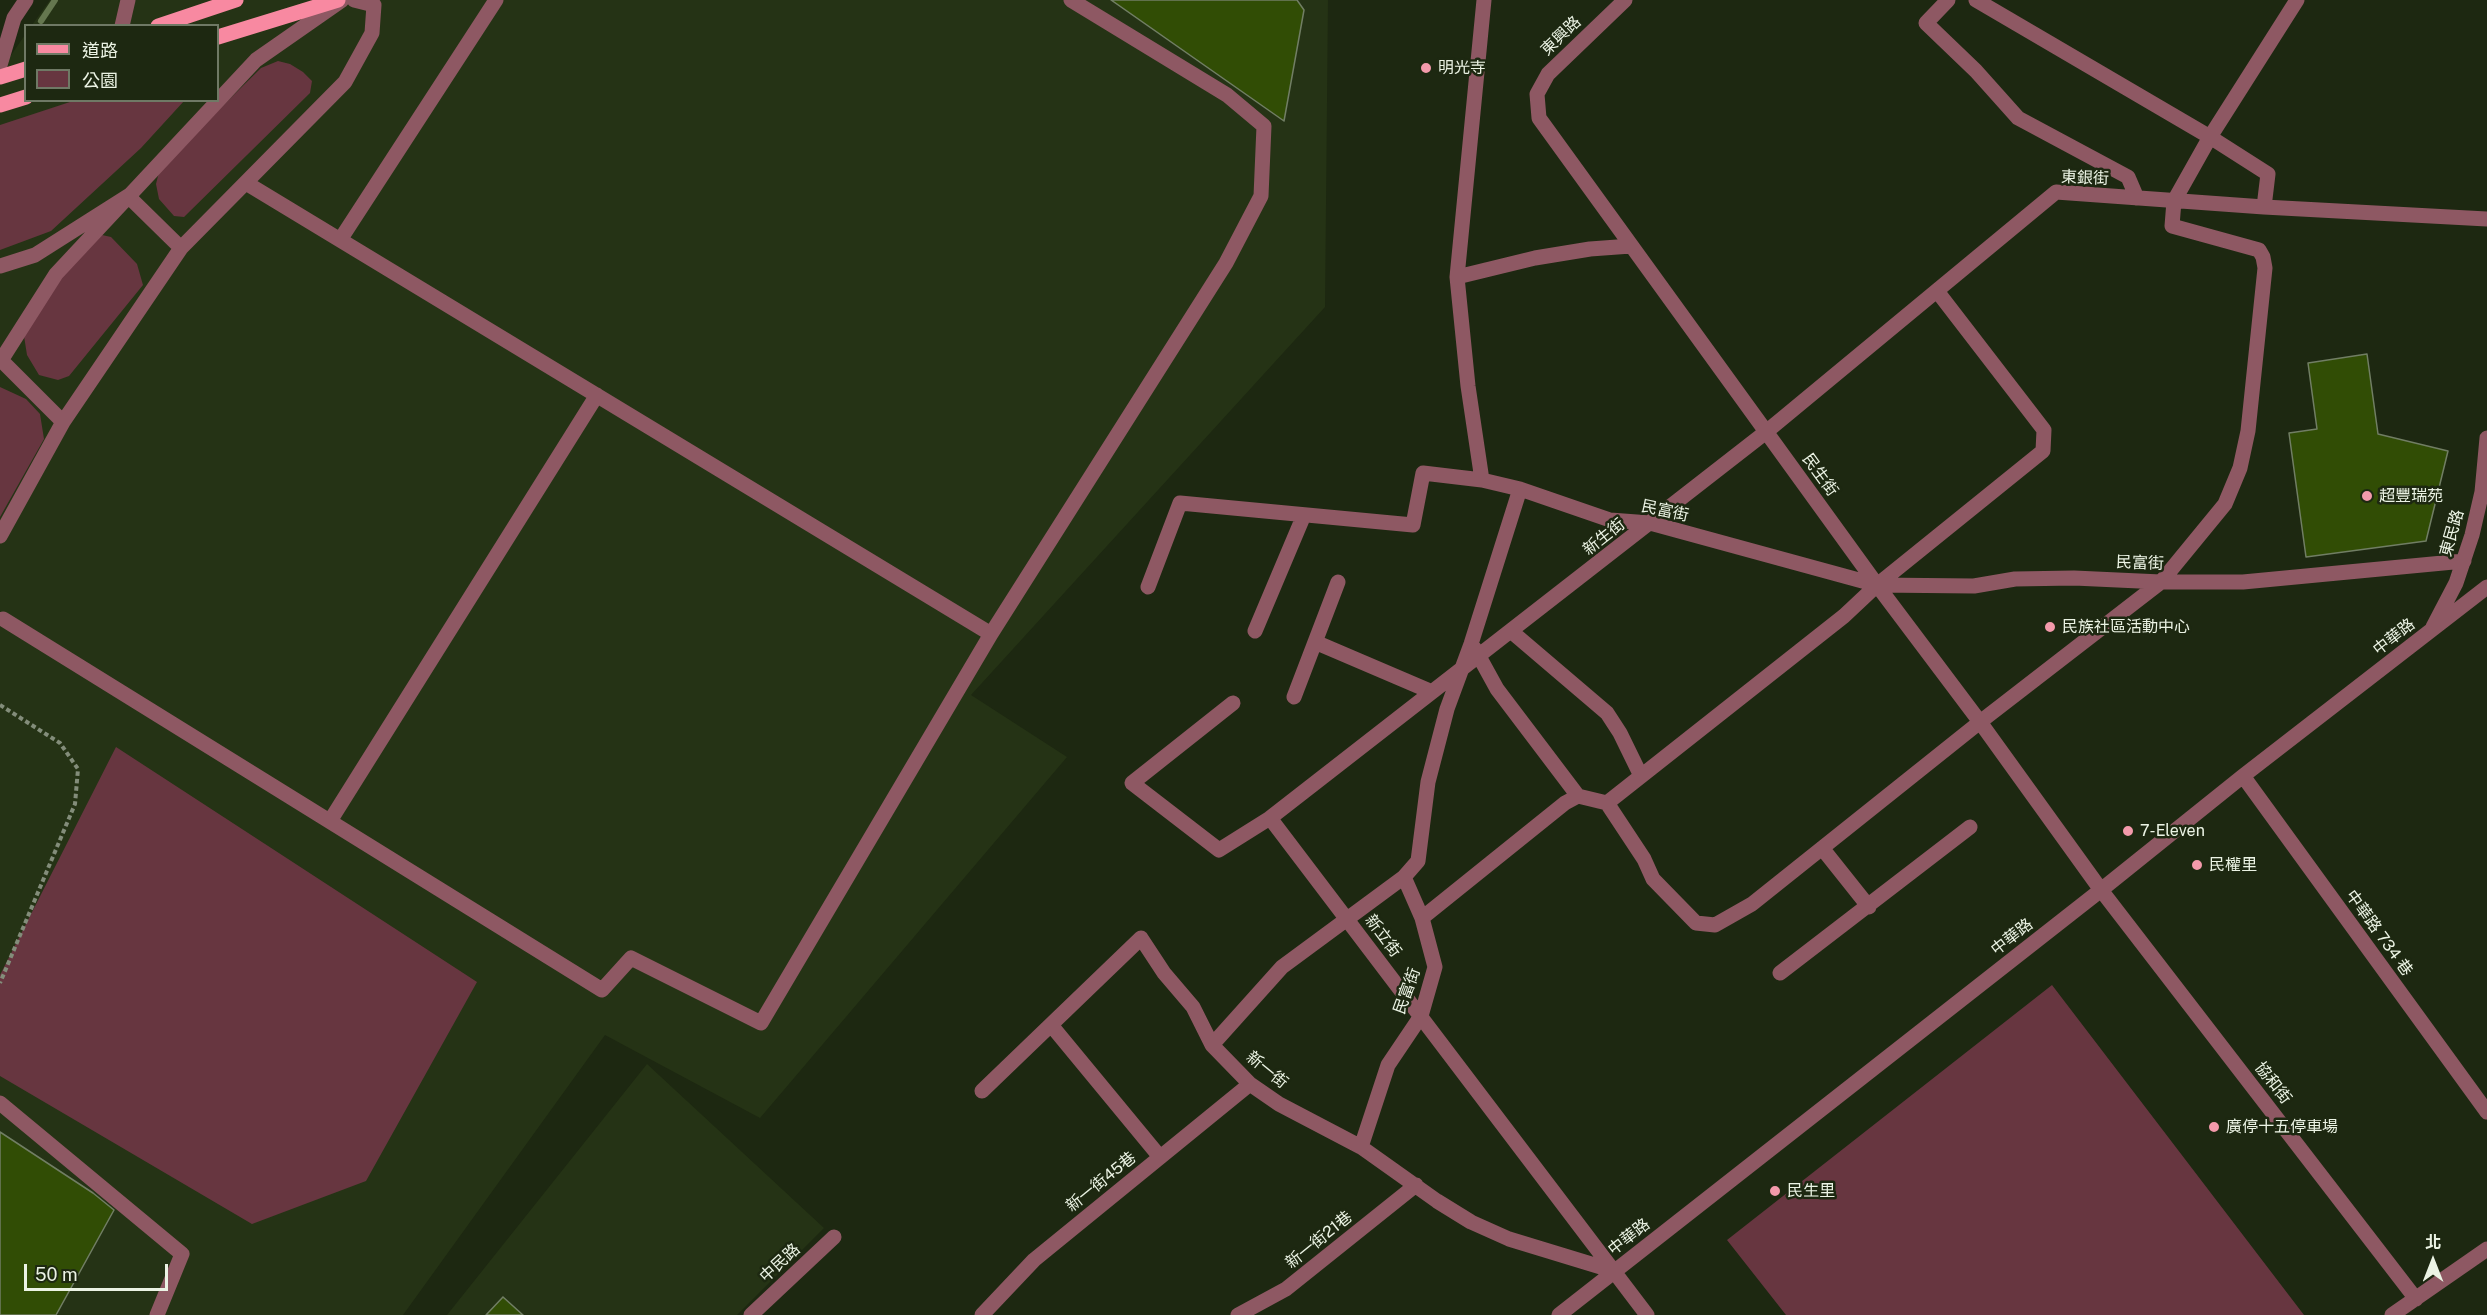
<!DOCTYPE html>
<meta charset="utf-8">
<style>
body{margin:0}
#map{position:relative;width:2487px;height:1315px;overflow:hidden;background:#1d2811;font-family:"Public Sans","Noto Sans TC",sans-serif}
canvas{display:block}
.legend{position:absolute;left:24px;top:24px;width:195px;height:78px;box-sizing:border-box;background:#1d2811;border:2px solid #6f7965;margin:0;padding:8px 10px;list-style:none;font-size:18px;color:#ebf3e4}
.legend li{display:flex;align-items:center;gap:12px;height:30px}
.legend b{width:30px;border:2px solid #6f7965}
.north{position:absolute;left:2403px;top:1231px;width:60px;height:60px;-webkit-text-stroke:4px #1d2811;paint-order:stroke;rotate:0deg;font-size:16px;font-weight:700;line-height:24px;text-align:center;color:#ebf3e4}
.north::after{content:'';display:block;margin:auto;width:21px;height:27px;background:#ebf3e4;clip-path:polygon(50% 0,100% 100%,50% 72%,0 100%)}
.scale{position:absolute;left:24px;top:1264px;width:144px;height:27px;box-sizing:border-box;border:3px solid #ebf3e4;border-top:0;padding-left:8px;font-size:18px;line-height:21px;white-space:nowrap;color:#ebf3e4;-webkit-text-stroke:4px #1d2811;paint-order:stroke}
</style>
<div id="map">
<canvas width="2487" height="1315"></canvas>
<ul class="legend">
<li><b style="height:8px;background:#f889a1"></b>道路</li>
<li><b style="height:16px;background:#673640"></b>公園</li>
</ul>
<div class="north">北</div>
<div class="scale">50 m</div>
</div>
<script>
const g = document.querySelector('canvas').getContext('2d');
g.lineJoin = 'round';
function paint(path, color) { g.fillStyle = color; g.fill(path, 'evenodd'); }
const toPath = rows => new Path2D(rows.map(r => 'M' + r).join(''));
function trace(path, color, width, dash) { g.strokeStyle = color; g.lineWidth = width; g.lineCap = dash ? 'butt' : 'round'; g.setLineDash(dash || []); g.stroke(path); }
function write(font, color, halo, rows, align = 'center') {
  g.font = font + ' "Public Sans","Noto Sans TC",sans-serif'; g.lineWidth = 5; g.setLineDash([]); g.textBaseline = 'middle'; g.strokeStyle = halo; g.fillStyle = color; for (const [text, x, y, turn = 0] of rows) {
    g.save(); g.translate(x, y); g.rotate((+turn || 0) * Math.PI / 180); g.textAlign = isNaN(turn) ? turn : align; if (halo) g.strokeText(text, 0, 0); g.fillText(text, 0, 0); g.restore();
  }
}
paint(toPath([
 [50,0,1328,0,1325,307,971,695,1067,757,760,1118,605,1035,403,1315,0,1315,0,71,25,35,26,100,218,100,218,26,32,25],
 [647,1064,824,1228,737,1315,447,1315]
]), '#253315');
paint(toPath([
 [278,61,290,64,303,72,312,81,310,93,184,217,174,216,159,199,156,184,159,172,170,158,261,68],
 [76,100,184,101,141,148,51,231,0,250,0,125],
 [102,235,111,237,137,264,143,285,69,376,58,380,39,375,27,355,24,336,58,281],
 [0,387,26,399,40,414,44,439,0,517],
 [116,747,477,982,366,1181,252,1224,0,1076,0,975],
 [2052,985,2304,1315,1786,1315,1727,1240]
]), '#673640');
trace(toPath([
 [41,21,55,0]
]), '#65774f', 6);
const building = toPath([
 [1111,0,1297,0,1304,10,1284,121,1111,0],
 [2367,354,2378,434,2448,451,2426,541,2306,557,2289,433,2317,429,2308,363,2367,354],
 [0,1132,93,1193,114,1210,56,1315,0,1315,0,1132],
 [503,1297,523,1315,486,1315,503,1297]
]);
paint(building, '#314d05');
trace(building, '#717e64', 1.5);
trace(toPath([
 [0,705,60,743,78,769,75,804,0,983]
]), '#838d7a', 4, [4.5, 3]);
trace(toPath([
 [1484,0,1457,277,1468,386,1482,480,1520,489],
 [1625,0,1548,74,1537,94,1539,118,1877,585,1980,722,2101,890,2416,1299],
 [1948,0,1926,23,1976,71,2018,118,2128,177,2137,198],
 [1976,0,2210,137,2268,174,2264,207],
 [122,26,128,0],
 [0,65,14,18,26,0],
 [340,240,496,0],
 [0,266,35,255,128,196,181,248],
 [1457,277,1535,258,1590,249,1631,246],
 [1,360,63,422],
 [0,362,56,274,256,60,342,0],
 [0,536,63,422,181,248,345,82,372,33,374,5,354,0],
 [1148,587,1180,503,1413,525,1423,473,1482,480],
 [3,619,602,990,631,958,761,1023,991,634,246,183],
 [2433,627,2456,583,2472,535,2482,492,2487,438],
 [1255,631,1304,515],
 [1512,632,1607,713,1620,733,1641,776],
 [991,634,1226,263,1261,196,1264,126,1227,95,1071,0],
 [1315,642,1432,692],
 [1475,649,1497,689,1578,796],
 [1294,697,1338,582],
 [1233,703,1132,783,1219,850,1270,818],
 [2243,776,2487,1112],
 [1607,803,1644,859,1653,879,1696,923,1715,925,1752,904,1980,722,2161,582,2225,504,2240,468,2248,431,2265,268,2263,257,2259,250,2172,226,2174,201,2210,137,2297,0],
 [330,821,597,395],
 [1822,848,1869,907],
 [1422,918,1565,803,1578,796,1607,803,1844,616,1877,585,2043,451,2044,430,1937,291],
 [1780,973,1970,827],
 [1051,1025,1160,1157],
 [1212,1045,1282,967,1404,877],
 [982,1091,1141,938,1164,973,1193,1007,1212,1045,1250,1084,1279,1104,1361,1147,1437,1201,1471,1222,1509,1239,1614,1271],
 [0,1103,182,1254,157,1315],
 [1361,1147,1388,1065,1421,1016,1435,967,1422,918,1404,877,1418,861,1428,782,1447,709,1471,644,1520,489,1610,520,1650,523,1877,585,1974,586,2015,579,2074,578,2161,582,2243,582,2464,561],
 [751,1315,834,1237],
 [982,1315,1034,1260,1250,1084],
 [1238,1315,1286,1289,1416,1185],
 [1559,1315,2101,890,2243,776,2487,587],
 [1647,1315,1270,818,1766,432,2056,192,2264,207,2487,219],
 [2392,1315,2487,1249]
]), '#8e5863', 15);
trace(toPath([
 [158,26,236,0],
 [218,37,338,0],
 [0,77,26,69],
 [0,105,26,97]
]), '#f889a1', 15);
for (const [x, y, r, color] of [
 [1426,68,6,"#f39aab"],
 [2367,496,6,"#f39aab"],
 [2050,627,6,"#f39aab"],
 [2128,831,6,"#f39aab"],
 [2197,865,6,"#f39aab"],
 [2214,1127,6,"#f39aab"],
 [1775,1191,6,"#f39aab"]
]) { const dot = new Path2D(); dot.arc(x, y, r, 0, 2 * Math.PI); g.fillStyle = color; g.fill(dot); trace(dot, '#1d2811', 2); }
write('16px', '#ebf3e4', '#1d2811', [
 ["東興路",1561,36,-44],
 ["東銀街",2085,178,2],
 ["民生街",1820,475,54],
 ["民富街",1665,511,12],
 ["東民路",2452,533,-74],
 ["新生街",1604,537,-38],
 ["民富街",2140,563,2],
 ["中華路",2394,637,-38],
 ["中華路 734 巷",2379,933,54],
 ["新立街",1383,936,53],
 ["中華路",2012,937,-38],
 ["民富街",1407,991,-70],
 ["新一街",1267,1070,39],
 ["協和街",2273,1083,52],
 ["新一街45巷",1101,1182,-39],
 ["中華路",1629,1237,-38],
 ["新一街21巷",1319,1240,-39],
 ["中民路",780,1263,-43]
]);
write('16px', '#ebf3e4', '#1d2811', [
 ["明光寺",1438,68],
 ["超豐瑞苑",2379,496],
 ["民族社區活動中心",2062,627],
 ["7-Eleven",2140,831],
 ["民權里",2209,865],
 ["廣停十五停車場",2226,1127],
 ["民生里",1787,1191]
], 'left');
</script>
